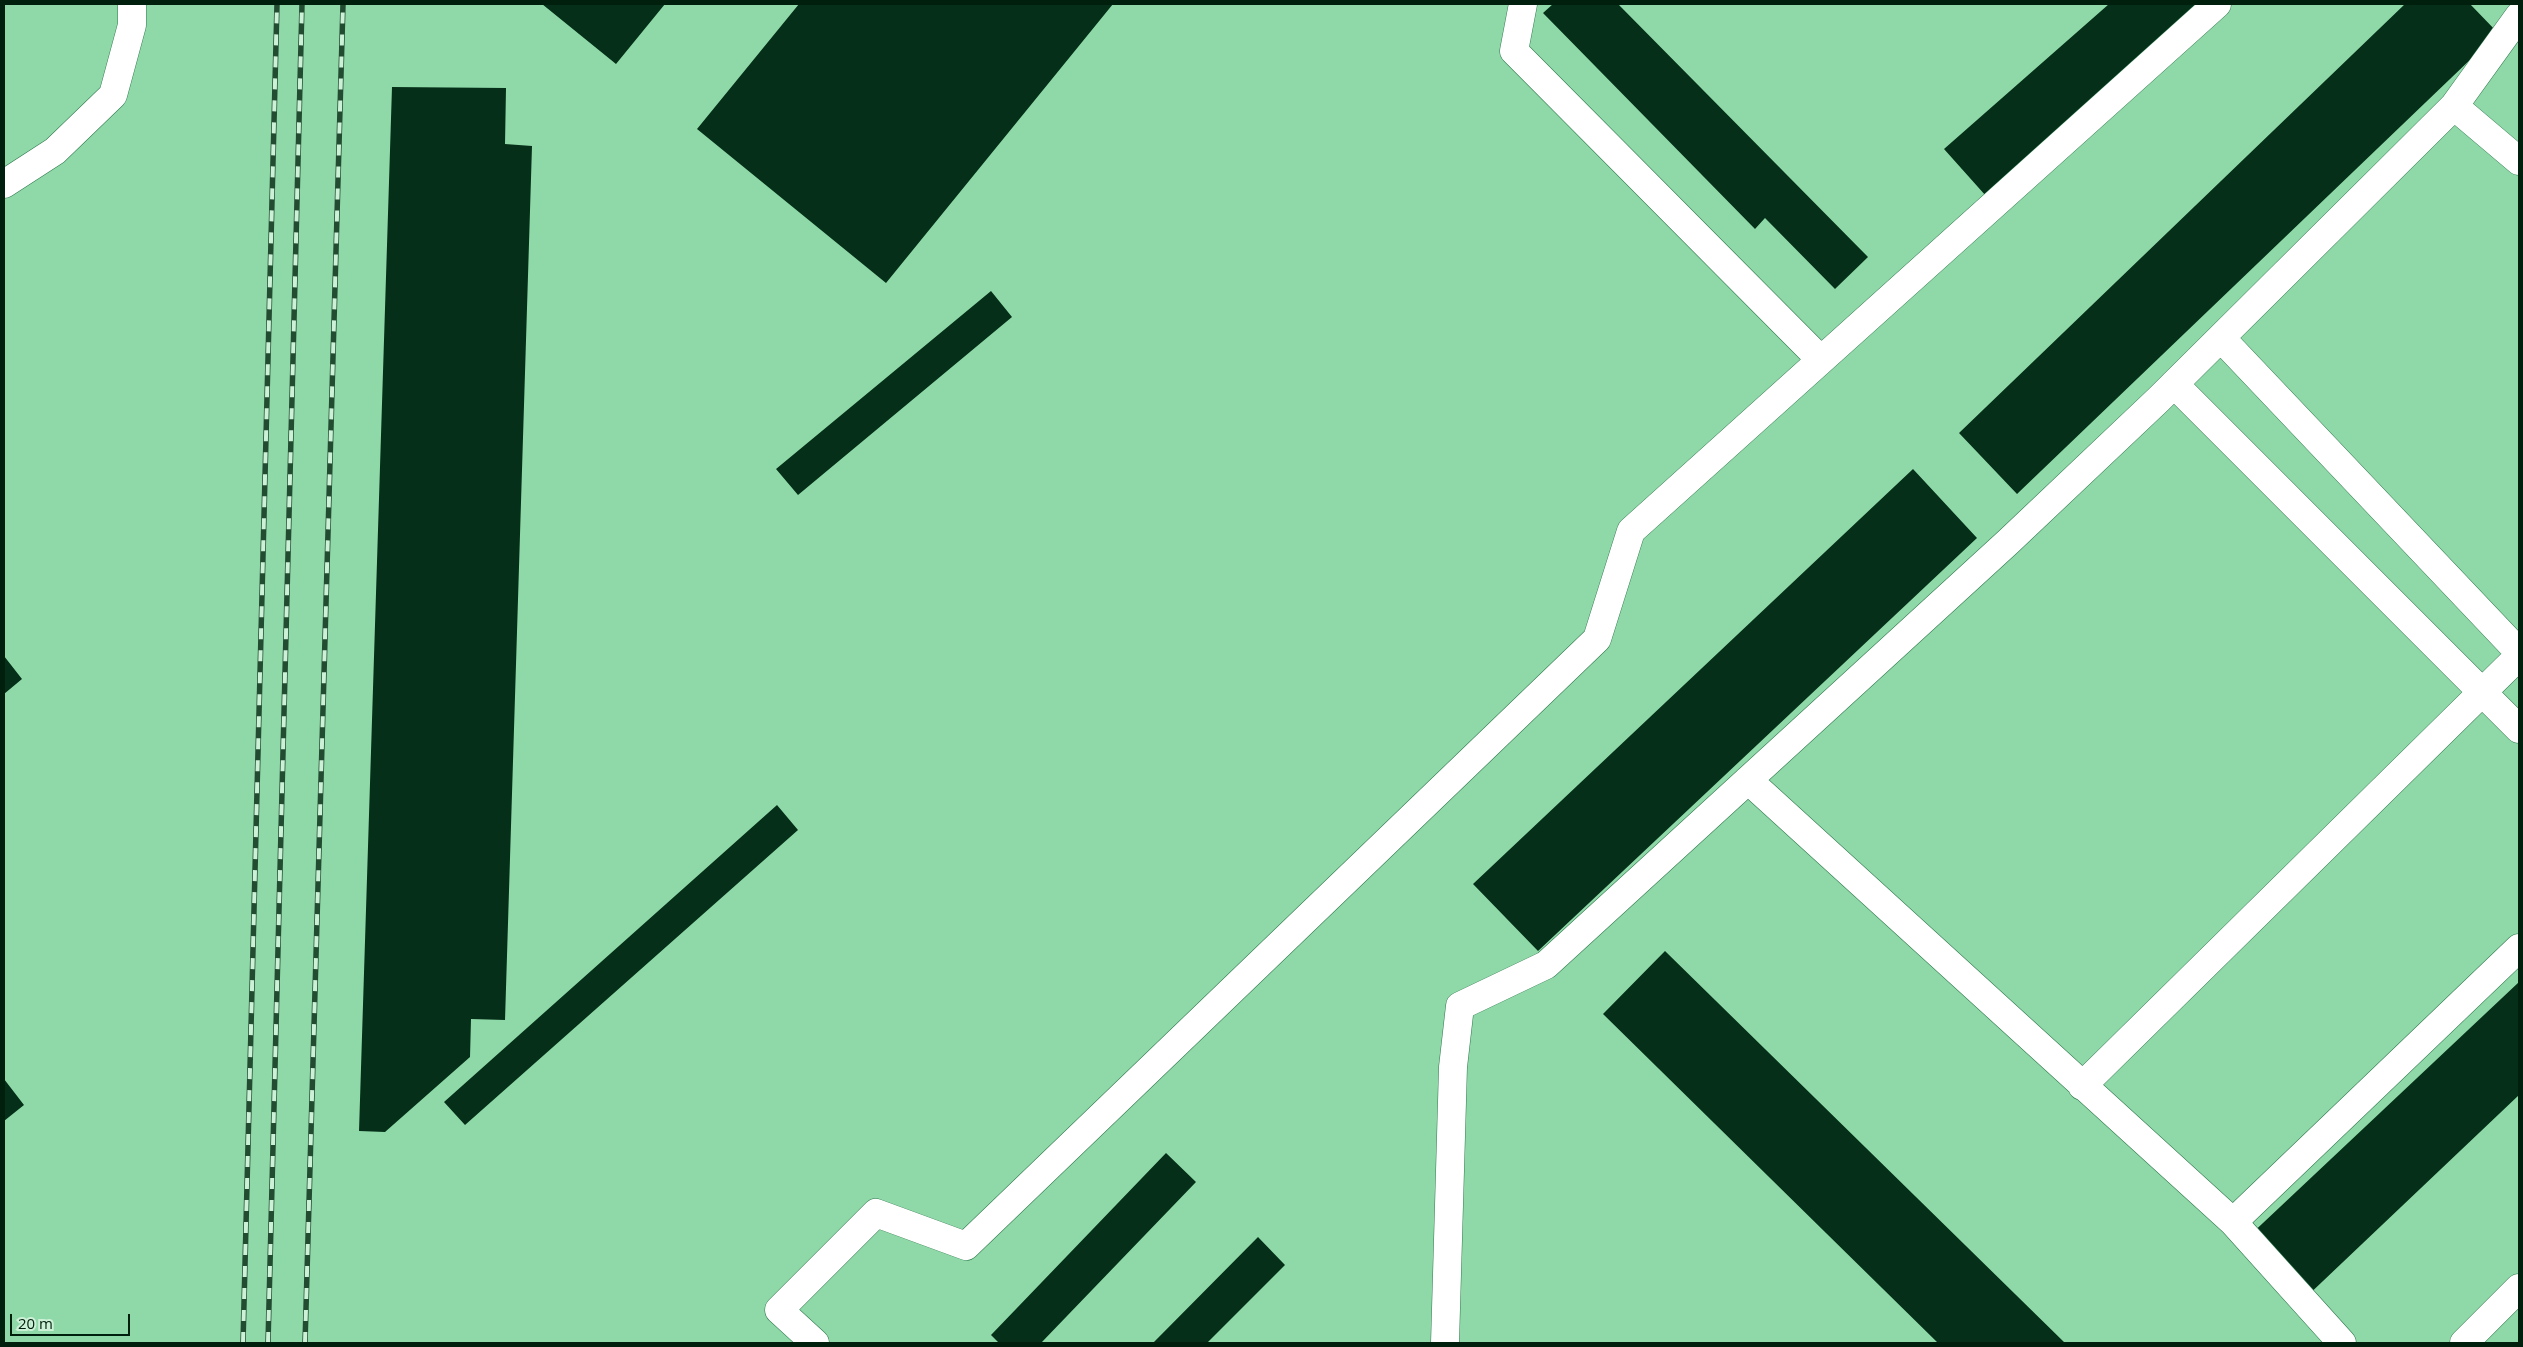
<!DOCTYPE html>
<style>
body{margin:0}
#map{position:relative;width:2523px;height:1347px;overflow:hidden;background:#8fd9a8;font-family:"Open Sans",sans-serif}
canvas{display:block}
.frame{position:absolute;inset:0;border:5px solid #011f0d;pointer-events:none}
.scale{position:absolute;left:10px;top:1314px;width:120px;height:22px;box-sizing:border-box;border:2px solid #011f0d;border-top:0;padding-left:6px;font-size:15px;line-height:18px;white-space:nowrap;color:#011f0d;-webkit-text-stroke:4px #ccf1d7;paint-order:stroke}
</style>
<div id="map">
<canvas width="2523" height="1347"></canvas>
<div class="frame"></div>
<div class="scale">20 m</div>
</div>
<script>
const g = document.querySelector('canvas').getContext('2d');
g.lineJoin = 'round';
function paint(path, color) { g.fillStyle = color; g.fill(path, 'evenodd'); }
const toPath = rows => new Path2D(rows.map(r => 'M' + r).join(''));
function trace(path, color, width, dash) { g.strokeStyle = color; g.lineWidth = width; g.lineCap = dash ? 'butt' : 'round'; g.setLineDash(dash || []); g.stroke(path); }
paint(toPath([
 [542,4,665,4,616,64],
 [799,4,1113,4,886,283,697,129],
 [1553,4,1618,4,1868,257,1835,289,1765,218,1755,229,1543,13],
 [2109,4,2204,4,1986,196,1944,149],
 [2405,4,2470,4,2498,33,2017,494,1959,433],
 [392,87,506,88,505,144,532,146,505,1020,471,1019,470,1057,385,1132,359,1131],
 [991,291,1012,317,798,495,776,469],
 [1913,469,1977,538,1538,951,1473,884],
 [4,656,22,679,4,694],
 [777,805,798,830,465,1125,444,1102],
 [1665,951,2065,1343,1938,1343,1603,1014],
 [2519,982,2519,1095,2303,1300,2246,1239],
 [4,1079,24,1105,4,1121],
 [1166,1153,1196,1182,1041,1343,999,1343,991,1335],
 [1258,1237,1285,1265,1207,1343,1153,1343]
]), '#052f18');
const minor = toPath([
 [1523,4,1514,51,1821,360],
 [2454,106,2519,161],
 [4,184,55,151,113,95,132,25,132,4],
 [2221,338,2519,652],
 [2174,384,2519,729],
 [1748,780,2233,1222],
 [2082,1086,2519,656],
 [815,1343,779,1310,876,1213,966,1246,1597,639,1631,531,2217,4],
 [1445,1343,1453,1067,1460,1006,1546,965,2008,542,2159,399,2454,106,2519,16],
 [2342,1343,2233,1222,2519,948],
 [2464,1343,2519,1288]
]);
trace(minor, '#2f794d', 29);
trace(minor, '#fff', 28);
const rail = toPath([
 [243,1343,277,4],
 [268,1343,302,4],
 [305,1343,343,4]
]);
trace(rail, '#224b31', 5.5);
trace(rail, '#ccf1d7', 4, [11]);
</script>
